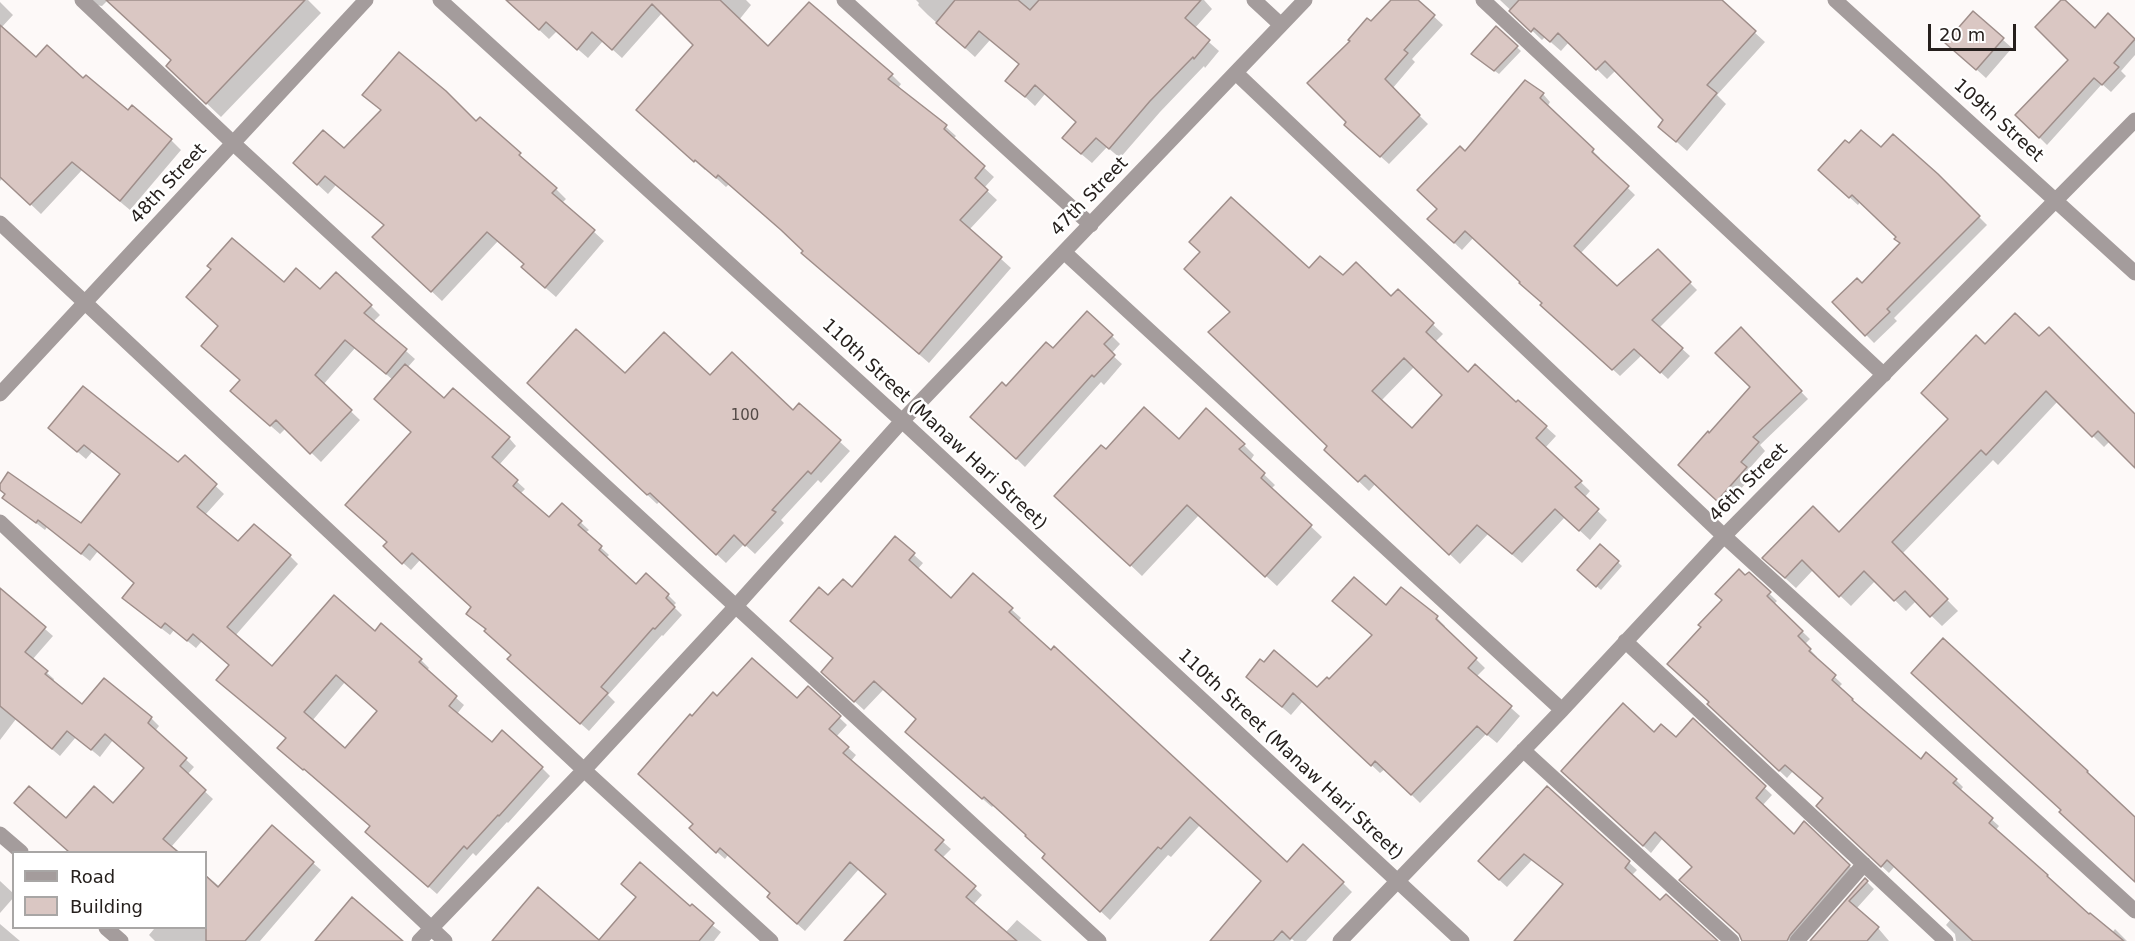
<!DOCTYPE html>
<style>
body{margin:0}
#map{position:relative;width:2135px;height:941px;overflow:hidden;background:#fdf9f8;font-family:"DejaVu Sans",sans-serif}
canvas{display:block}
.legend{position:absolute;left:12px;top:851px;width:195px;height:78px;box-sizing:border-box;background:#fff;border:2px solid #a8a6a5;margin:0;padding:8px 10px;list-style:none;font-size:18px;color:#26201d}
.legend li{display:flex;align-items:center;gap:12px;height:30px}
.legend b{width:30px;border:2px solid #a8a6a5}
.scale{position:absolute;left:1928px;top:24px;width:88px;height:27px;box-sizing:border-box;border:3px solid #26201d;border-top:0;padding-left:8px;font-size:18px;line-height:21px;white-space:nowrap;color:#26201d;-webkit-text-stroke:4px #fff;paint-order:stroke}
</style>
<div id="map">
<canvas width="2135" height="941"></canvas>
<ul class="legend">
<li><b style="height:8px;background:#a49c9c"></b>Road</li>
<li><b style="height:16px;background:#dac7c3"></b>Building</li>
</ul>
<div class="scale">20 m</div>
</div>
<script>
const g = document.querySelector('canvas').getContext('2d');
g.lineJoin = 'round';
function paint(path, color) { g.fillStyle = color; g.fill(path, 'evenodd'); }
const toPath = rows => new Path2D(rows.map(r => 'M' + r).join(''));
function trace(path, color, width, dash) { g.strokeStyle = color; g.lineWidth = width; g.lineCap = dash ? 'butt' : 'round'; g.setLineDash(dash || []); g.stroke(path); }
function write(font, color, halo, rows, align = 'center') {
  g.font = font + ' "DejaVu Sans",sans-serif'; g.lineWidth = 5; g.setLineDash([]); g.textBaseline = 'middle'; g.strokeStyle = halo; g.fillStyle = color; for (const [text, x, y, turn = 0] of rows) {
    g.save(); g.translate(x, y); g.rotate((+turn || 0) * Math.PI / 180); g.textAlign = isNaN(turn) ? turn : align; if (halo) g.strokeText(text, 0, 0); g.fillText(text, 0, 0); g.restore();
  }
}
paint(toPath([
 [89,0,308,0,321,13,221,117,183,81,173,61,108,0,102,6,95,5],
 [507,0,746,0,751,5,739,20,768,48,892,75,901,84,898,88,946,127,956,136,953,139,994,177,984,188,997,200,969,230,1011,268,929,363,813,262,805,251,729,184,726,187,706,169,705,170,648,120,695,45,662,13,622,58,603,41,588,58,557,31,549,39],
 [916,0,1204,0,1212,9,1194,29,1219,51,1205,68,1204,66,1160,112,1120,158,1107,147,1092,163,1074,148,1078,122,1045,94,1035,106,1007,80,1020,65,990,40,975,57,928,15,918,5,919,3],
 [1393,0,1416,0,1443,25,1412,59,1415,62,1392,89,1428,124,1389,164,1354,133,1371,24],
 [1500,0,1719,0,1765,42,1717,95,1726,104,1687,151,1660,127,1665,120,1616,70,1607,79,1569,42,1561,51,1545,37,1542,40],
 [2063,0,2095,30,2108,15,2135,39,2135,55,2121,71,2126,76,2111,92,2102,84,2047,145,2017,115,2070,60],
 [0,2,13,15,1,28,36,59,83,80,171,140,181,150,130,210,82,170,41,214,3,178,0,181],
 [1973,13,2012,48,1986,78,1956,51],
 [1496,28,1521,51,1499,74,1477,58],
 [1543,94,1550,102,1547,107,1593,151,1600,158,1599,160,1635,195,1580,254,1617,288,1658,251,1697,290,1659,328,1690,356,1668,379,1642,355,1620,376,1550,312,1544,304,1474,237,1462,250,1437,227,1439,209,1465,154],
 [364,95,476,123,480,119,556,189,566,199,562,203,604,241,556,297,533,277,526,265,498,241,442,301,384,247,385,226,336,185,328,194,305,173,344,150,382,111],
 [1849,145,1881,149,1937,175,1987,225,1894,318,1897,321,1874,343,1834,302,1862,285,1902,244,1898,237,1860,202,1858,205,1828,178],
 [1309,270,1343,277,1391,298,1398,291,1443,334,1435,342,1468,374,1516,404,1546,427,1556,436,1545,448,1590,491,1584,498,1607,520,1590,540,1565,517,1522,563,1488,534,1460,564,1376,483,1369,491,1326,450,1329,446],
 [1414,367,1444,395,1412,430,1381,401],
 [284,285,320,291,371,306,380,315,373,322,415,359,407,368,444,400,509,438,516,446,499,465,525,489,520,494,549,520,562,505,589,530,585,533,609,555,606,558,636,586,668,595,676,603,673,606,682,615,663,636,662,635,608,695,615,702,589,731,517,667,513,655,468,614,473,607,420,560,411,570,393,554,388,543,413,432,393,380,355,348,323,385,360,420,321,462,286,428,280,434,241,400,242,381],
 [1741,329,1808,399,1760,445,1765,451,1748,470,1753,475,1725,507,1687,472,1752,387],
 [1112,336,1120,344,1111,354,1122,364,1104,385,1101,382,1025,467,981,425,1007,388,1053,350],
 [2039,338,2134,414,2135,413,2135,466,2110,441,2104,447,2058,401,1998,465,1993,460,1902,554,1958,611,1942,626,1916,601,1906,611,1875,581,1851,606,1813,570,1796,588,1775,569,1840,534,1950,419,1985,346],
 [625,375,710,377,793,412,799,405,850,451,821,483,818,480,781,520,784,523,755,554,744,544,726,563,660,501,657,504,538,392],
 [59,436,178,464,185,457,224,494,205,515,238,543,290,556,298,564,235,636,273,669,375,633,421,660,429,668,426,671,464,705,457,714,492,744,542,768,550,776,508,823,507,822,476,856,473,853,437,894,375,840,371,827,279,748,287,739,230,666,202,641,196,648,174,630,170,635,132,606,136,584,98,551,90,561,47,527,45,530,4,498,6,495,0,486,81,525,121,475,92,452,86,459],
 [345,682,379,712,346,750,312,721],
 [1179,441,1244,445,1254,455,1250,461,1275,485,1271,489,1322,537,1277,586,1199,515,1142,576,1067,505,1106,451],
 [895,538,923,563,917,570,951,600,973,575,1021,618,1018,622,1287,864,1343,883,1352,892,1306,941,1294,941,1292,939,1290,941,1212,941,1263,882,1200,825,1171,857,1168,855,1110,920,1053,867,1046,855,1027,835,994,805,992,807,916,741,918,719,884,689,864,710,832,681,835,659,829,597,852,589],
 [1600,546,1622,566,1601,590,1583,574],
 [1749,574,1777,601,1774,604,1810,639,1805,644,1817,657,1816,659,1842,684,1838,688,1921,761,1956,780,1963,787,1960,791,1999,826,1995,831,2090,916,2112,933,2115,929,2127,941,1956,941,1955,934,1946,925,1951,919,1895,866,1889,873,1826,814,1825,798,1793,771,1787,778,1716,711,1745,577],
 [0,590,53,636,32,660,54,679,53,682,82,706,104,680,151,718,159,726,155,731,194,767,187,775,213,799,172,846,180,852,70,852,24,811,66,820,113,805,145,768,113,740,100,757,76,737,60,756,16,719,0,740],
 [1386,607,1437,618,1445,626,1444,628,1485,668,1476,677,1520,716,1497,743,1486,734,1420,803,1385,769,1380,773,1303,701,1291,715,1256,685,1318,689,1329,681,1373,636],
 [808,688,847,725,836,737,856,755,851,761,951,849,942,858,982,895,973,905,1005,933,1017,920,1042,941,852,941,888,895,859,869,805,931,776,905,772,894,728,855,725,859,699,836,695,824,692,718,718,699,797,700],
 [1693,720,1772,795,1762,806,1794,836,1804,824,1857,873,1798,941,1742,941,1740,934,1694,867,1663,838,1651,853,1570,778,1654,734,1676,739],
 [1548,788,1637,870,1631,876,1660,902,1715,941,1515,941,1564,885,1532,860,1507,887,1487,869],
 [313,863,321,870,260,941,155,941,149,935,154,929,152,928,206,928,206,875,220,887],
 [1865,880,1874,889,1856,909,1878,928,1889,941,1812,941],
 [0,881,14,894,14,897,0,913],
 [690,908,721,932,714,941,600,941],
 [0,924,20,941,0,941]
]), '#0003');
const building = toPath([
 [106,0,305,0,206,104,166,66,171,60,106,0],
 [506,0,720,0,768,46,809,2,893,74,888,79,947,125,944,129,985,166,975,178,988,190,960,220,1002,257,919,354,801,253,803,251,781,230,718,175,716,178,695,160,694,162,636,110,693,45,652,4,612,50,592,32,577,50,546,22,539,30,506,0],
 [955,0,1018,0,1030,10,1039,0,1201,0,1185,18,1210,40,1194,59,1193,57,1150,101,1109,149,1096,138,1081,154,1062,138,1076,122,1035,85,1025,97,1005,81,1019,64,979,31,965,48,936,23,955,0],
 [1391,0,1418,0,1435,15,1404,50,1408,53,1385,79,1420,115,1380,157,1344,125,1346,122,1307,83,1350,41,1348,40,1367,18,1371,21,1391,0],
 [1519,0,1722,0,1756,31,1707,85,1717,93,1676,142,1658,127,1663,120,1605,61,1596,70,1558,33,1550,42,1534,28,1531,32,1509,11,1519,0],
 [2061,0,2065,0,2095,28,2108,13,2135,39,2114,63,2119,67,2102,85,2094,78,2039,138,2015,115,2068,60,2035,27,2061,0],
 [1973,11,2004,38,1976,70,1945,43,1973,11],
 [0,25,36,57,47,45,83,78,86,75,128,110,132,105,172,139,120,201,72,162,30,205,0,177,0,25],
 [1496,26,1518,46,1494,71,1471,54,1496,26],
 [399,52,446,91,476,121,480,117,521,153,519,155,557,188,552,193,595,230,545,288,521,267,524,264,487,232,431,292,372,237,384,225,325,176,317,185,293,163,323,130,344,148,381,110,362,95,399,52],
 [1525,80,1544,93,1540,98,1594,149,1592,152,1629,186,1574,246,1617,286,1658,249,1691,282,1652,320,1683,348,1660,373,1634,349,1612,370,1540,305,1542,303,1519,283,1520,282,1465,231,1454,243,1427,219,1437,209,1417,190,1460,146,1465,151,1525,80],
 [1861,130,1881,147,1893,134,1938,174,1980,216,1887,309,1890,312,1865,336,1832,302,1857,278,1862,283,1900,243,1894,239,1896,237,1852,195,1849,198,1818,170,1845,140,1849,143,1861,130],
 [1231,197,1309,268,1320,256,1343,275,1356,262,1391,296,1398,289,1434,323,1426,332,1468,372,1475,364,1516,402,1518,400,1547,426,1536,438,1582,481,1575,487,1599,509,1579,531,1555,509,1512,554,1477,525,1449,555,1365,475,1358,482,1324,450,1327,446,1208,332,1230,312,1184,269,1200,252,1189,242,1231,197],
 [1404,358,1442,395,1412,428,1372,391,1404,358],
 [232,238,284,282,296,268,320,289,336,272,372,305,364,313,407,349,386,374,345,340,315,375,352,410,310,454,276,420,270,426,230,391,240,380,201,346,218,326,186,297,211,269,207,266,232,238],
 [1087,311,1113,335,1104,344,1115,355,1094,377,1092,375,1016,459,970,417,1002,382,1006,386,1046,342,1053,348,1087,311],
 [2015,313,2039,336,2049,327,2135,414,2135,468,2098,431,2092,437,2046,391,1986,455,1981,450,1892,542,1948,599,1930,617,1905,591,1894,601,1864,571,1839,597,1802,560,1785,578,1762,558,1813,506,1839,532,1948,419,1921,393,1976,335,1985,344,2015,313],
 [1741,327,1802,391,1753,437,1759,442,1741,462,1747,467,1717,501,1678,465,1708,431,1709,433,1750,387,1715,353,1741,327],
 [576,329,625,373,664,332,710,375,732,352,793,410,799,403,841,440,811,474,808,471,772,510,776,512,745,546,734,535,716,555,650,493,647,495,527,383,576,329],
 [405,364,444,398,453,388,510,437,492,457,518,480,513,486,549,517,562,503,582,521,578,525,602,546,599,550,636,584,646,573,669,594,666,598,675,607,655,629,653,628,601,687,608,693,580,724,507,659,511,655,484,631,486,629,466,614,471,607,412,553,402,564,383,546,387,542,345,505,411,432,374,399,405,364],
 [83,386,178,462,185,455,217,484,197,507,238,541,254,524,291,555,227,627,272,666,334,595,375,631,381,623,422,659,419,662,457,696,449,706,492,742,502,730,543,767,499,816,498,815,467,849,464,846,428,887,365,832,370,826,304,769,303,770,277,748,286,738,216,680,229,665,193,634,187,641,165,623,161,628,122,598,134,583,89,544,81,554,38,520,36,523,2,498,5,494,0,490,0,484,8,472,81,523,120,474,84,445,77,452,48,428,83,386],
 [336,675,377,711,345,748,304,712,336,675],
 [1144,407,1179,439,1206,408,1245,444,1239,449,1265,473,1261,478,1312,525,1265,577,1187,505,1130,566,1054,496,1101,445,1106,449,1144,407],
 [895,536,915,553,909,560,951,598,973,573,1013,608,1009,612,1051,650,1054,646,1287,862,1303,844,1344,882,1290,939,1282,931,1273,941,1210,941,1261,881,1190,817,1161,849,1158,847,1100,912,1042,858,1045,854,1025,836,1026,835,984,797,982,799,905,732,916,719,874,681,854,702,821,672,833,658,790,621,819,587,828,595,843,579,852,587,895,536],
 [1600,544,1619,561,1596,587,1577,570,1600,544],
 [1739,569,1745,575,1749,572,1771,592,1767,596,1803,631,1798,636,1811,649,1809,651,1836,675,1832,680,1853,699,1852,700,1921,759,1926,752,1957,779,1953,783,1993,818,1989,823,2048,875,2047,876,2089,914,2090,913,2124,941,1973,941,1887,860,1881,867,1816,806,1823,798,1785,765,1779,771,1707,704,1709,702,1667,664,1701,627,1698,625,1722,600,1715,594,1739,569],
 [1354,577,1386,605,1401,587,1438,616,1436,619,1477,658,1468,668,1512,706,1487,735,1477,726,1411,795,1375,761,1371,766,1293,693,1282,707,1246,677,1260,659,1264,662,1274,650,1317,687,1327,677,1329,679,1372,635,1332,601,1354,577],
 [0,588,46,627,25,652,48,671,45,674,82,704,104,678,152,717,148,723,187,758,180,766,206,790,163,839,178,852,69,852,14,803,29,786,66,818,94,786,113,803,144,768,105,734,91,750,67,731,52,749,0,706,0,588],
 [1943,638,2088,771,2087,772,2135,817,2135,882,2059,812,2061,810,1911,673,1943,638],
 [752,658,797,698,808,686,841,716,829,729,849,747,843,753,944,840,935,850,976,886,966,897,1017,941,844,941,886,894,850,862,797,924,767,897,770,893,720,848,716,853,689,828,693,824,638,774,690,714,692,716,713,692,717,696,752,658],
 [1623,703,1654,732,1661,724,1676,737,1693,718,1766,786,1756,798,1794,834,1804,821,1850,865,1790,935,1787,941,1742,941,1739,934,1679,880,1692,867,1655,832,1643,846,1561,771,1623,703],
 [1547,786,1630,861,1625,868,1660,900,1666,894,1718,941,1514,941,1563,884,1524,854,1499,880,1478,861,1547,786],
 [272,825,314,862,245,941,206,941,206,876,218,887,272,825],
 [640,862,690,906,692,904,714,923,699,941,492,941,538,887,599,940,636,897,621,884,640,862],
 [1865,878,1868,881,1849,901,1879,927,1867,941,1810,941,1865,878],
 [352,897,403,941,315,941,352,897]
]);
paint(building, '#dac7c3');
trace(building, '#9f8e8a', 1.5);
trace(toPath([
 [82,0,233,143,1099,941],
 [440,0,902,421,1462,941],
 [844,0,1091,225],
 [1254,0,1281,25],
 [1483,0,1884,375],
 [1835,0,2135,273],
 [1236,73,1724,536,2135,911],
 [0,223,584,770,771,941],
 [1064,252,1562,710],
 [0,394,366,0],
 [0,522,445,941],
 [1625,641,1946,941],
 [1523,750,1732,941],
 [0,834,21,852],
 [106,928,121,941],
 [419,941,584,770,736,606,902,421,1305,0],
 [1340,941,1562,710,1724,536,2135,120],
 [1797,941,1864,864]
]), '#a49c9c', 15);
write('15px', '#534a46', null, [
 ["100",745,416]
]);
write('18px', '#26201d', '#fff', [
 ["109th Street",1998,121,42],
 ["48th Street",169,184,-47],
 ["47th Street",1090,197,-46],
 ["110th Street (Manaw Hari Street)",934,425,43],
 ["46th Street",1749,483,-45],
 ["110th Street (Manaw Hari Street)",1290,755,43]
]);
</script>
